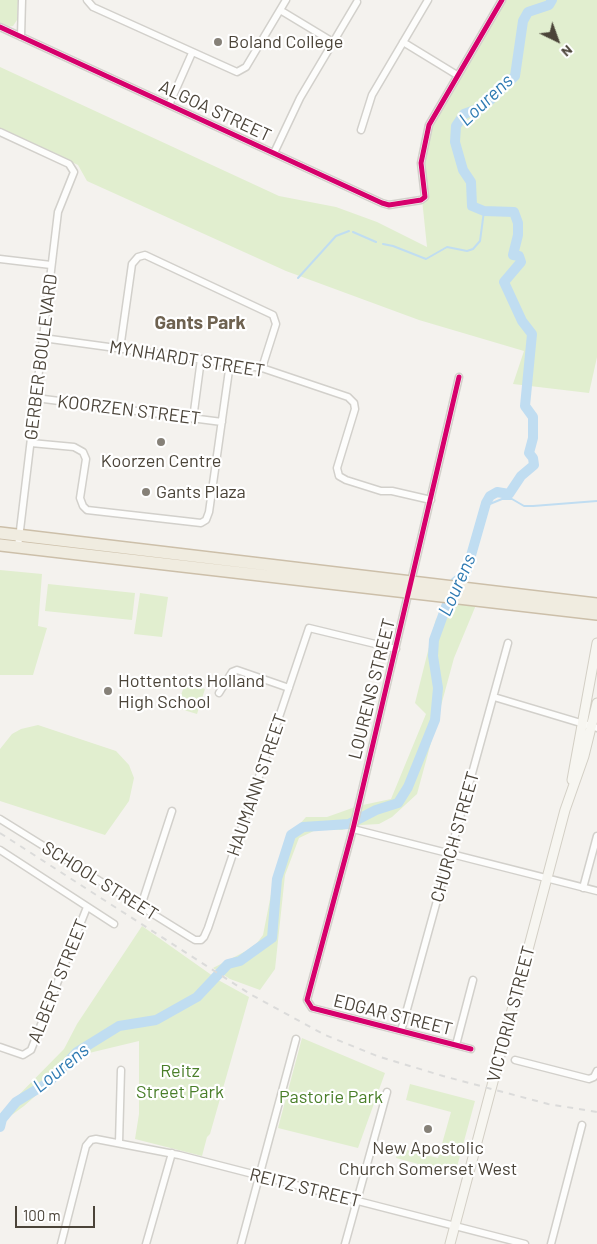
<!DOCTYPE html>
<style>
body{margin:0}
#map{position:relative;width:597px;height:1244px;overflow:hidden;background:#f4f2ee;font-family:Barlow,sans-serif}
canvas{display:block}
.north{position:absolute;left:532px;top:15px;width:50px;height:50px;-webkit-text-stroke:4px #fff;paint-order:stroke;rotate:138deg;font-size:14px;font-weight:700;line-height:20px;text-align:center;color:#4b4439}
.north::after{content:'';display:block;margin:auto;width:18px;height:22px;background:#4b4439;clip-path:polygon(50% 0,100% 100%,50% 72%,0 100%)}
.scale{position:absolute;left:15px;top:1206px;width:80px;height:22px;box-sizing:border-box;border:2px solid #4b4439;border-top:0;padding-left:6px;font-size:15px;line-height:18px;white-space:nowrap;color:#4b4439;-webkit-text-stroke:4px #fff;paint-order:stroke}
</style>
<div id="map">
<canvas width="597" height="1244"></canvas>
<div class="north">N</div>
<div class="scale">100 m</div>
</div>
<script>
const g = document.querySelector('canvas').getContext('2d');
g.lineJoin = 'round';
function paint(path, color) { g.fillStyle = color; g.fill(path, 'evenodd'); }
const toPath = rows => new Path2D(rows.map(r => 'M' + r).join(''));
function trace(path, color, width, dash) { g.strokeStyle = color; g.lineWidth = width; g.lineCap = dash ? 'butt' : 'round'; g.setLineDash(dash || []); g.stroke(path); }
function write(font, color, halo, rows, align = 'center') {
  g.font = font + ' Barlow,sans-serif'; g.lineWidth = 4.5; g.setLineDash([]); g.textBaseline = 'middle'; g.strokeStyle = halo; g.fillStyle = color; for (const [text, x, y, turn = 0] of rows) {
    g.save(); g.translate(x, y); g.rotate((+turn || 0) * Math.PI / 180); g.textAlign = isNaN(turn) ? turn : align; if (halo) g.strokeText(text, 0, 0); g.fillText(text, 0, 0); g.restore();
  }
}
paint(toPath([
 [0,0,18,0,17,20,13,26,7,27,0,23],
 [506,0,597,0,597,357,589,393,513,384,524,351,419,320,286,271,87,181,78,165,0,129,0,67,279,196,336,207,377,222,427,247,422,199,428,193,424,160,432,125],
 [0,570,42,574,38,626,47,628,33,675,0,675],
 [48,584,135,593,132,620,45,611],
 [140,593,168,597,162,637,134,634],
 [443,602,476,605,454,658,417,794,392,817,379,824,361,825,342,830,318,829,299,838,285,875,275,969,260,990,230,979,213,968,246,951,257,943,263,935,275,874,288,837,306,817,327,817,358,806,391,799,426,714,415,703,436,619,438,618],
 [185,683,205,689,197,714,177,708],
 [38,725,116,751,129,765,134,778,129,801,105,835,0,801,0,749,12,734,21,729],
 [142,926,220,981,249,997,210,1134,207,1137,202,1156,135,1139,139,1114,139,1041,89,1053,77,1059,24,1106,9,1117,4,1125,0,1121,0,1114,64,1049,77,1024],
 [302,1038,385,1073,358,1148,278,1128],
 [410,1084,475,1101,455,1174,396,1158,399,1148,438,1158,451,1112,406,1100]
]), '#e1eecf');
trace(toPath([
 [353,232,376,242],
 [383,244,393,246,426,259,447,247,467,251,473,249,480,241,484,211],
 [298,278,336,236,349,231],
 [485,506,502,499,512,499,524,506,533,506,597,501]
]), '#c0ddf1', 2);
trace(toPath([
 [0,1127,2,1119,16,1102,49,1082,77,1052,119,1026,156,1020,197,997,228,964,240,961,272,938,277,879,291,835,303,827,349,824,376,810,398,803,408,787,435,720,438,688,433,656,434,640,455,582,466,573,486,503,490,496,497,492,509,494,521,476,534,465,533,458,529,453,533,438,533,417,525,406,532,334,522,321,504,282,521,262,519,256,513,255,518,235,518,223,514,212,484,211,472,206,471,182,463,170,455,142,456,126,464,114,483,107,515,76,523,21,528,12,549,5,552,0]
]), '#c0ddf1', 10);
const minor = toPath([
 [87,0,93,7,237,72,246,67,286,0],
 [280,10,333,42],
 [0,27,382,203,389,205,421,200,425,197,421,163,429,125,502,0],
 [21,37,22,0],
 [403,42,457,75],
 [169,105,192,53],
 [361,130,372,95,428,0],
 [0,132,69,164,74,172,58,212,18,547],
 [274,153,300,98,357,2],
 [0,259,51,265],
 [43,338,262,368,348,397,354,403,355,409,337,468,339,476,346,480,381,491,392,491,431,500],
 [120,349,132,264,138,257,145,255,273,315,276,324,262,368],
 [459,377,353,829,307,1000,312,1008,471,1049],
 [36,398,222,422],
 [193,419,201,359],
 [31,443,74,447,83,452,86,459,80,498,83,506,87,510,201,523,206,520,209,512,230,363],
 [219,693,232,672,237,670,289,688],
 [494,697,597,728],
 [0,819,190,937,195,940,201,940,204,937,208,928,309,628,396,649],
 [353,829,597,891],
 [0,850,114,924],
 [583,888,597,836],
 [141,906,172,811],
 [401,1031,508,643],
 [456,1045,473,980],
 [0,1047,23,1055,31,1050,87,907],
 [515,1060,589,1079,594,1077,597,1071],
 [119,1143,121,1070],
 [61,1244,86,1146,91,1140,96,1139,179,1155,525,1244],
 [146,1244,172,1153],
 [241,1244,296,1039],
 [345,1244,387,1092],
 [551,1244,582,1125]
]);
const secondary = toPath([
 [572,780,597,643],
 [450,1244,565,810,584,756,597,703]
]);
const trunk = toPath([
 [0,533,597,604],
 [0,545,597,614]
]);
trace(minor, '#d2d0cb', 9);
trace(secondary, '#d3cfc5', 11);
trace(trunk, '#ccbfa9', 14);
trace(minor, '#fdfdfc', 6);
trace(secondary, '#f7f6f1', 9);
trace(trunk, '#f0ece0', 11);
trace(toPath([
 [0,833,250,994,325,1035,377,1056,443,1076,548,1104,597,1112]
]), '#dbdbda', 2, [6, 6]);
trace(toPath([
 [0,27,382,203,389,205,421,200,425,197,421,163,429,125,502,0],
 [459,377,353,829,307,1000,312,1008,471,1049]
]), '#d6006c', 5);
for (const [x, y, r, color] of [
 [218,42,5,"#868178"],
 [161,442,5,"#868178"],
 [146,492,5,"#868178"],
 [108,691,5,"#868178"],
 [428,1129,5,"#868178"]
]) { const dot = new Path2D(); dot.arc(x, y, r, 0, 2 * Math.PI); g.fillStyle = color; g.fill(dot); trace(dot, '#fff', 2); }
write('18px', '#4b4439', '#fff', [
 ["Boland College",228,42],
 ["Koorzen Centre",161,461,"center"],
 ["Gants Plaza",156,492],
 ["Hottentots Holland",118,681],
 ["High School",118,702],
 ["New Apostolic",428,1148,"center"],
 ["Church Somerset West",428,1169,"center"]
], 'left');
write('18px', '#4b4439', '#fff', [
 ["ALGOA STREET",215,111,25],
 ["GERBER BOULEVARD",41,357,-83],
 ["MYNHARDT STREET",187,359,9],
 ["KOORZEN STREET",129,410,7],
 ["LOURENS STREET",372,689,-76],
 ["HAUMANN STREET",257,785,-71],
 ["CHURCH STREET",455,837,-74],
 ["SCHOOL STREET",100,881,32],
 ["ALBERT STREET",58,981,-68],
 ["VICTORIA STREET",511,1014,-75],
 ["EDGAR STREET",393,1015,14],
 ["REITZ STREET",305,1188,14]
]);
write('18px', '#4a7f2a', '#fff', [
 ["Reitz",180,1071],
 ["Street Park",180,1092],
 ["Pastorie Park",331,1097]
]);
write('italic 19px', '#2e7ab2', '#fff', [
 ["Lourens",486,100,-43],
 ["Lourens",457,585,-66],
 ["Lourens",61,1068,-39]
]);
write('bold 19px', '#6e6250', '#fff', [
 ["Gants Park",200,323]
]);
</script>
